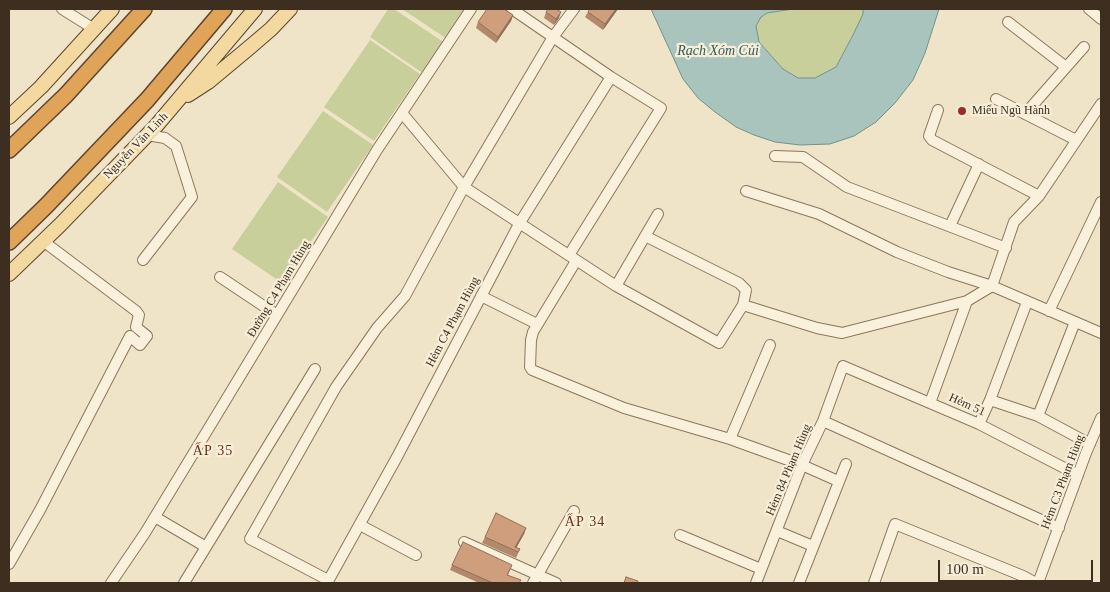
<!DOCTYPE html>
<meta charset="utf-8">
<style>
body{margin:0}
#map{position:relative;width:1110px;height:592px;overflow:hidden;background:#f0e4c8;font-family:"Times New Roman",serif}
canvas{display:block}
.frame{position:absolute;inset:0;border:10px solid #3d2e20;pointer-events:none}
.scale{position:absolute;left:938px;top:560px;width:155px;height:22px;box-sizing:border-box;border:2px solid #3d2e20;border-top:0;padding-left:6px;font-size:15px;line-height:18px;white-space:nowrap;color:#3d2e20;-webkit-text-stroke:4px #f7eed8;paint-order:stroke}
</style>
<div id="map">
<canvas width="1110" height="592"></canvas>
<div class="frame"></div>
<div class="scale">100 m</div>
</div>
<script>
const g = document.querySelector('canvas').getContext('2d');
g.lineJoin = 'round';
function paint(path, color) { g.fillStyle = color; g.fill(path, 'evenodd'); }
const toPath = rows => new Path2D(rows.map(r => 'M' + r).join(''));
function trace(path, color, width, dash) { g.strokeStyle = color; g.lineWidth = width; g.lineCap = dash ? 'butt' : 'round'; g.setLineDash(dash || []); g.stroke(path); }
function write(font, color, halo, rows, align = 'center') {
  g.font = font + ' "Times New Roman",serif'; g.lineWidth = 4.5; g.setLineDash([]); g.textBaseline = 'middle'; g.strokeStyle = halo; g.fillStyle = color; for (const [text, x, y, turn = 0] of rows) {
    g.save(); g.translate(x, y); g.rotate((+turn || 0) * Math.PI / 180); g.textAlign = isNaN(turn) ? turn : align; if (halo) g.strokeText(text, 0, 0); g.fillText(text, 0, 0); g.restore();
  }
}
paint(toPath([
 [388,9,394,9,445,43,424,74,370,37],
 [402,9,467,9,447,39],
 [793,9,863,9,863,14,853,35,836,67,815,78,798,78,783,69,759,42,756,26,760,17,767,13],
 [370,40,420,74,374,141,324,107],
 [323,111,373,145,327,212,277,177],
 [278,182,328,217,282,283,232,249]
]), '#c9cf9b');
const water = toPath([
 [651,9,793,9,767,13,761,17,756,26,759,42,783,69,798,78,815,78,836,67,853,35,863,14,863,9,939,9,925,53,913,80,895,103,876,122,854,136,830,144,800,145,775,142,754,135,736,127,715,112,698,98,683,79,651,9]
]);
paint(water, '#a9c4bc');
trace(water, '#6f938a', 1);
const minor = toPath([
 [62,9,94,29],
 [512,9,611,77,661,108,569,255],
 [1089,9,1101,19],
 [1008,22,1066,67],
 [996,99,1076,140],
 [938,110,929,136,932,140,1039,196],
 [402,113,464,187,616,286,719,343,743,305,746,290,739,283,645,236],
 [1025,114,1084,47],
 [775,156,803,157,847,187,1006,248],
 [746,191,819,214,897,252,948,272,992,286,1101,333],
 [950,226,979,164],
 [143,260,192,197,176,146,165,138,147,135],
 [576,261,533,332,531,340,530,367,532,370,624,408,730,439,802,465,838,481],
 [220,277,277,315],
 [616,286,658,214],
 [481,296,537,324],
 [743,305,817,328,842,333,967,301,992,286,1014,222,1039,196,1101,104],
 [1049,311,1101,202],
 [990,400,1038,416,1090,444],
 [930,403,967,301],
 [1038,416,1075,322],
 [823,421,1059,528],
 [979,424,990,400,1027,302],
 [730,439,770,345],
 [155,517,206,547],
 [360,525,416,555],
 [777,531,813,546],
 [680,535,761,569],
 [464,542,556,583],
 [9,564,40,510,130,336,140,345,147,336,136,327,139,315,136,311,43,241],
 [328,580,250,539,336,387,377,328,405,296,464,187,553,37,574,9],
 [111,583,145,533,207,431,377,150,471,9],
 [184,583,315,369],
 [327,583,397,457,519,224,611,77],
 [533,583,574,511],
 [756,583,802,465,823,421,843,366,979,424,1078,475],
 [799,583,846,464],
 [874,583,895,524,1023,576,1036,583],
 [1038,583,1086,453,1101,418]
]);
const major = toPath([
 [188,95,208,82,250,47,271,29,290,9],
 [9,117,41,87,112,9],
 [9,274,60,225,156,126,255,9]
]);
const highway = toPath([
 [9,150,66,95,144,9],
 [9,242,46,206,147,100,224,9]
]);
trace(minor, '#8d765c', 12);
trace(major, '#5b4430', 16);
trace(highway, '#5b4430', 18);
trace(minor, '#faf1dc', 10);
trace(major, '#f3d9a0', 14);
trace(highway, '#e0a458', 15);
paint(toPath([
 [618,9,603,30,585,17,588,12],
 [546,12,559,18,554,25,544,18],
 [513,15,511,21,496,43,476,28,478,22],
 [526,528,524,534,516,548,520,549,516,558,482,543,485,537],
 [452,565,512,565,508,575,520,583,479,583,450,570]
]), '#b2896c');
paint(toPath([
 [616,9,618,9,603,30,605,24],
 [561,12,559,18,554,25,556,19],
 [513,15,511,21,496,43,498,37],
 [526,528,524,534,515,550,515,547]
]), '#916f58');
const building = toPath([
 [487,9,504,9,513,15,498,37,478,22,487,9],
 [548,9,556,9,561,12,556,19,546,12,548,9],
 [590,9,616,9,605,24,588,12,590,9],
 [496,513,526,528,515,547,520,549,518,552,485,537,496,513],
 [463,542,512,565,507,575,521,580,519,583,493,583,452,565,463,542],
 [626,577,638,581,637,583,624,583,626,577]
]);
paint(building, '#cf9f7d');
trace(building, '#916f58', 1);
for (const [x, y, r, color] of [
 [962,111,5,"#9e2a2b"]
]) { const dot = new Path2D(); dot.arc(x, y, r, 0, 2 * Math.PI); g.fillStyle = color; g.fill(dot); trace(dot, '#f7eed8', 2); }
write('12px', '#3d2e20', '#f7eed8', [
 ["Miếu Ngũ Hành",972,111]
], 'left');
write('12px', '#3d2e20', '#f7eed8', [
 ["Nguyễn Văn Linh",136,146,-46],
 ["Đường C4 Phạm Hủng",279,289,-59],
 ["Hẻm C4 Phạm Hùng",453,322,-62],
 ["Hẻm 51",967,405,24],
 ["Hẻm 84 Phạm Hùng",789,470,-67],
 ["Hẻm C3 Phạm Hùng",1063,482,-69]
]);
write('italic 14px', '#2f5d5a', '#f7eed8', [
 ["Rạch Xóm Củi",718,51]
]);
g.letterSpacing = '1px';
write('14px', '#6b2e1e', '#f7eed8', [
 ["ẤP 35",213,451],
 ["ẤP 34",585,522]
]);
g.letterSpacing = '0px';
</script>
